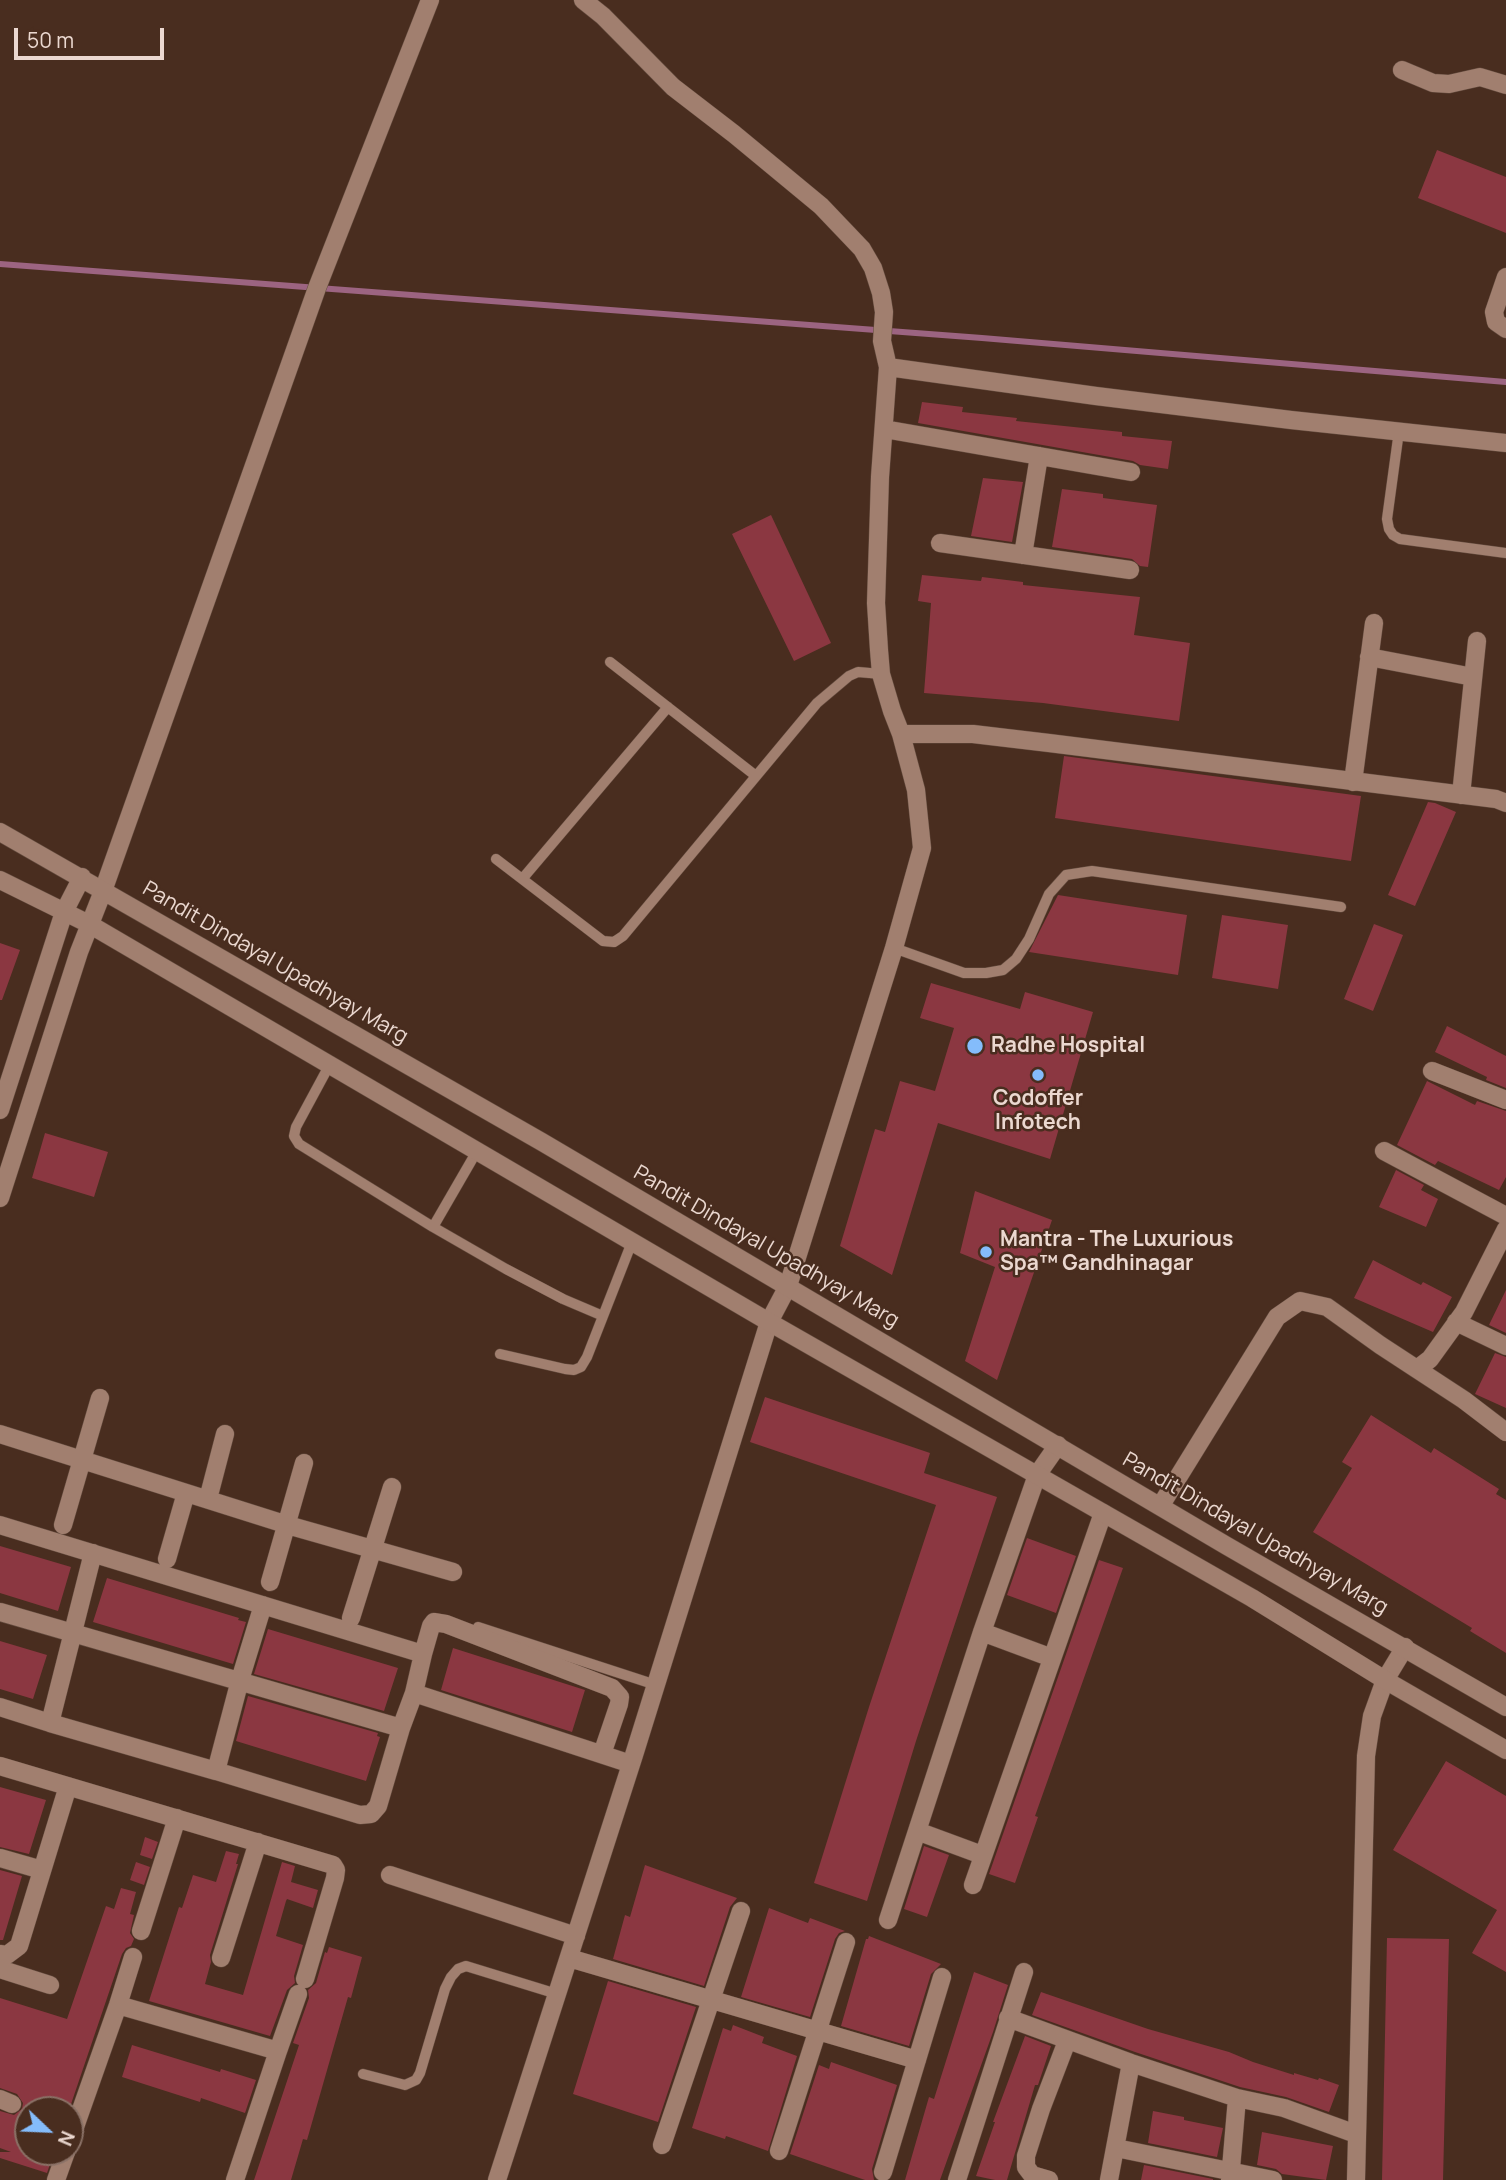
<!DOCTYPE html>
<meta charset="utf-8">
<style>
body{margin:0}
#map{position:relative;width:1506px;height:2180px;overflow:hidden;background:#492d1f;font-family:Manrope,sans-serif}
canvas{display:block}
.north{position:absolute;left:14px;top:2096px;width:70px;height:70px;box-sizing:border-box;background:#492d1f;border:2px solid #8a7166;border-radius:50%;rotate:113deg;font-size:19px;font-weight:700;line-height:28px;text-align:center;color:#ebd8d0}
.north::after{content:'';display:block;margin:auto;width:24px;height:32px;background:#84bcfb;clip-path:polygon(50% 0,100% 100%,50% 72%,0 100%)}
.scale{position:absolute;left:14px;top:28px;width:150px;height:32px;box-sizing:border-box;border:4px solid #ebd8d0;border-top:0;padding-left:9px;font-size:21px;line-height:24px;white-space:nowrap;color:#ebd8d0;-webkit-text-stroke:5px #492d1f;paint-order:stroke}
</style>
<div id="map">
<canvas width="1506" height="2180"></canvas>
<div class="north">N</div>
<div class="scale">50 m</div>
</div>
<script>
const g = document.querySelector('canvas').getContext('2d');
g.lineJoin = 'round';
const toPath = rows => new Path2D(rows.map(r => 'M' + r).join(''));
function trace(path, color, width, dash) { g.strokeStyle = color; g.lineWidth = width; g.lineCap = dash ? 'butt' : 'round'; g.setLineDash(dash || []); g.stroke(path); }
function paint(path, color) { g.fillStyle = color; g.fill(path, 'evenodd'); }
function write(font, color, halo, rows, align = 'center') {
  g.font = font + ' Manrope,sans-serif'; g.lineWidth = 5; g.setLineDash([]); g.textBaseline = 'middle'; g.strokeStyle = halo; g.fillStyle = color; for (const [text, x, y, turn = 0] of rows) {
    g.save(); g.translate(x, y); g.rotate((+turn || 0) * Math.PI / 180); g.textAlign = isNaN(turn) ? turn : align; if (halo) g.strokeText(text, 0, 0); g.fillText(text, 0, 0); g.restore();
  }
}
trace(toPath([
 [0,264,982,338,1506,382]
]), '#9c6481', 6);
paint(toPath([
 [1437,150,1506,177,1506,233,1418,198],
 [922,402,963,407,962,412,1017,418,1016,421,1122,432,1122,436,1172,441,1168,469,1140,465,1133,461,918,423],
 [983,478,1023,482,1012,542,971,536],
 [1062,489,1103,494,1103,498,1157,505,1148,567,1140,566,1132,559,1052,547],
 [771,515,831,643,794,661,732,534],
 [922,575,981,581,982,577,1023,582,1023,585,1140,597,1134,635,1190,643,1179,721,1043,703,924,693,931,603,918,601],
 [1064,756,1361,796,1351,861,1055,818],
 [1428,802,1435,803,1456,812,1415,906,1388,895],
 [1058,895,1187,915,1178,975,1029,952],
 [1222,915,1288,925,1278,989,1212,978],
 [1374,924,1403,935,1373,1011,1344,999],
 [0,943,20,950,2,1000,0,1000],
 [931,983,1020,1009,1025,992,1093,1012,1050,1159,938,1123,892,1275,840,1246,875,1129,885,1132,900,1081,935,1091,954,1028,920,1018],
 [1447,1026,1506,1056,1506,1088,1486,1080,1487,1077,1435,1052],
 [1427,1081,1475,1105,1477,1101,1506,1111,1506,1177,1499,1190,1438,1161,1435,1165,1397,1145],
 [45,1133,108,1152,94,1197,32,1178],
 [1396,1170,1424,1185,1421,1190,1438,1199,1426,1227,1379,1207],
 [975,1191,1052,1220,997,1380,965,1361,995,1267,960,1253],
 [1373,1260,1421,1285,1423,1282,1452,1297,1433,1332,1354,1298],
 [1506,1290,1506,1333,1489,1325],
 [1495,1353,1506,1357,1506,1408,1475,1394],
 [765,1397,930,1453,924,1473,997,1497,916,1741,867,1901,814,1883,869,1707,936,1505,750,1442],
 [1371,1415,1431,1453,1434,1448,1499,1489,1496,1494,1506,1500,1506,1653,1470,1631,1472,1628,1313,1532,1352,1468,1342,1462],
 [1027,1538,1076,1556,1056,1613,1007,1595],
 [0,1546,71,1567,58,1611,0,1593],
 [1099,1560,1123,1568,1035,1816,1038,1817,1015,1883,989,1874],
 [107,1578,239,1618,238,1620,246,1622,233,1664,93,1622],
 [268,1629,398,1668,384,1711,254,1674],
 [0,1641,47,1655,33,1699,0,1689],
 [453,1648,585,1690,572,1732,441,1690],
 [248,1696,378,1733,377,1736,380,1737,366,1781,236,1741],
 [1446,1761,1506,1796,1506,1972,1472,1953,1497,1910,1393,1850],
 [0,1787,46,1800,29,1854,0,1847],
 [145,1837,158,1842,152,1859,140,1855],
 [924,1846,949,1855,927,1917,904,1909],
 [226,1851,239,1854,236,1864,238,1864,210,1955,211,1962,205,1984,243,1995,282,1862,295,1866,291,1882,318,1890,313,1908,287,1899,286,1901,276,1936,303,1945,294,1976,295,1983,287,1990,270,2036,149,2001,179,1907,182,1908,193,1875,216,1882],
 [136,1862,150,1867,144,1885,130,1880],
 [645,1865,737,1898,730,1907,704,1986,613,1959,625,1915,630,1917],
 [0,1870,22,1876,3,1940,0,1940],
 [121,1888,136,1892,130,1914,134,1915,130,1933,134,1939,131,1946,126,1948,122,1954,69,2110,28,2110,28,2152,54,2152,47,2173,0,2158,0,2152,11,2152,0,2148,0,2111,14,2115,22,2109,23,2103,17,2094,0,2088,0,1998,67,2019,106,1906,114,1909],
 [769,1908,808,1923,810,1918,845,1931,839,1933,835,1939,810,2017,741,1997],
 [869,1936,941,1964,931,1974,909,2046,841,2026,866,1939,868,1939],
 [1387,1938,1449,1939,1443,2180,1382,2180],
 [329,1947,362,1957,351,1998,348,1997,307,2140,303,2139,291,2180,254,2180,299,2045,293,2043,309,1998,308,1990,316,1983,325,1952,327,1953],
 [974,1972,1008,1985,993,2032,940,2180,905,2180,929,2097,934,2099],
 [608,1981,696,2007,658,2122,573,2094],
 [1041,1992,1148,2029,1229,2052,1253,2062,1294,2075,1294,2073,1318,2080,1319,2078,1339,2085,1329,2112,1286,2097,1240,2087,1135,2052,1032,2015],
 [733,2025,764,2037,762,2043,797,2056,768,2151,726,2136,725,2139,692,2128,723,2028,731,2031],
 [1025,2036,1051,2046,1038,2085,1035,2085,1007,2180,995,2180,976,2176,995,2122,993,2122],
 [132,2045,220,2072,221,2069,256,2080,245,2113,201,2098,200,2102,122,2077],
 [831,2062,897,2085,872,2169,874,2180,865,2180,790,2154,819,2065,829,2069],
 [1153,2111,1184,2117,1184,2120,1223,2128,1217,2157,1148,2143],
 [1262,2132,1333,2146,1326,2180,1282,2174,1276,2169,1257,2165],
 [1144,2165,1213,2179,1213,2180,1141,2180]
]), '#8b3741');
const service = toPath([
 [1399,431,1387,519,1389,529,1393,535,1400,539,1506,553],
 [610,662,756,776],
 [496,859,603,941,614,942,623,936,817,703,849,676,858,672,881,674],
 [523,878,668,707],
 [894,948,964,973,986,973,1003,970,1016,959,1029,939,1049,894,1066,875,1092,871,1341,907],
 [330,1064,296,1127,294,1136,299,1144,433,1227,506,1269,563,1299,603,1316],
 [433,1227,477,1151],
 [500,1354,565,1369,574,1370,581,1367,587,1357,632,1242],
 [478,1627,656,1685],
 [363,2074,405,2085,416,2080,420,2073,445,1989,451,1977,458,1969,466,1966,557,1994]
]);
const minor = toPath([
 [583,0,603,16,673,87,734,134,821,206,862,249,873,268,881,293,884,312,882,341,888,367,880,477,876,603,879,650,881,674,892,711,901,734],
 [1402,70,1433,83,1449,84,1480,77,1506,85],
 [1506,277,1494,312,1496,322,1506,329],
 [888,367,1096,396,1291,420,1506,443],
 [884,429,1131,472],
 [940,543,1130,570],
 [1023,555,1039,456],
 [1369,657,1473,677],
 [1353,782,1374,623],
 [1461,795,1477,641],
 [103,891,317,288,430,0],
 [1432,1071,1506,1100],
 [1384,1151,1506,1216],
 [1456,1322,1506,1346],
 [1417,1369,1430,1359,1464,1312,1506,1229],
 [0,1434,291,1526,453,1572],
 [208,1499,225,1434],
 [1161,1505,1277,1317,1300,1301,1327,1307,1380,1345,1464,1400,1506,1432],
 [0,1525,423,1654,414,1693,631,1764],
 [63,1525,100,1398],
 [167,1559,186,1493],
 [270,1582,304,1463],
 [263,1605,240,1680,216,1771,360,1815,371,1814,378,1806,401,1728],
 [0,1612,401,1728,414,1693],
 [351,1618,392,1487],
 [982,1632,1052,1658],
 [423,1654,431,1626,434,1622,446,1624,612,1688,620,1697,619,1704,602,1754],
 [0,1707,50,1723,93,1553],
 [50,1723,216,1771],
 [0,1766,333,1865,336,1870,335,1878,305,1979],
 [917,1831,982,1855],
 [0,1858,42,1870],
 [390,1875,576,1936],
 [973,1885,1103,1513],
 [888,1920,982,1632,1037,1475,1058,1445],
 [141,1931,177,1818],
 [0,1954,7,1955,19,1946,68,1786],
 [221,1958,258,1842],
 [569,1958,917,2060],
 [0,1969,50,1985],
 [118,2005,278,2051,235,2180],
 [1008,2018,1131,2063,1237,2098,1284,2108,1356,2134],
 [278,2051,298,1994],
 [0,2099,12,2104],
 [70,2141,118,2005,133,1957],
 [662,2145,741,1911],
 [1116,2148,1273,2180],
 [779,2151,846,1942],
 [883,2172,942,1977],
 [56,2180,66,2152],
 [497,2180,634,1755,769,1322,788,1286,894,948,922,848,916,790,901,734,973,734,1049,743,1496,799,1506,803],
 [957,2180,1024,1972],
 [1049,2180,1032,2175,1026,2167,1026,2156,1041,2109,1067,2041],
 [1109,2180,1131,2063],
 [1230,2180,1237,2098],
 [1356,2180,1366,1756,1372,1716,1385,1680,1405,1647]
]);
const tertiary = toPath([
 [0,832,542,1142,1227,1546,1506,1707],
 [0,880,89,924,769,1322,1252,1598,1385,1680,1506,1750],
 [0,1110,64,912,82,877],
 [0,1198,79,952,103,891]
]);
trace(service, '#644c3f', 11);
trace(minor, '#644c3f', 19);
trace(tertiary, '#644c3f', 19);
trace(service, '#a17f6f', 10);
trace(minor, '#a17f6f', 18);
trace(tertiary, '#a17f6f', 18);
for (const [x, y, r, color] of [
 [975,1046,9,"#84bcfb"],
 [1038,1075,7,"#84bcfb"],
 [986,1252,7,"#84bcfb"]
]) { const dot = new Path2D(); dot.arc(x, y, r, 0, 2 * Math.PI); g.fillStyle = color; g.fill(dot); trace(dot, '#492d1f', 2.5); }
write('21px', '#ebd8d0', '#492d1f', [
 ["Pandit Dindayal Upadhyay Marg",275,963,30],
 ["Pandit Dindayal Upadhyay Marg",766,1247,30],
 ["Pandit Dindayal Upadhyay Marg",1255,1534,30]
]);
write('bold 21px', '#ebd8d0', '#492d1f', [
 ["Radhe Hospital",991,1046],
 ["Codoffer",1038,1099,"center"],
 ["Infotech",1038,1123,"center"],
 ["Mantra - The Luxurious",1000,1240],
 ["Spa™ Gandhinagar",1000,1264]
], 'left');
</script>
